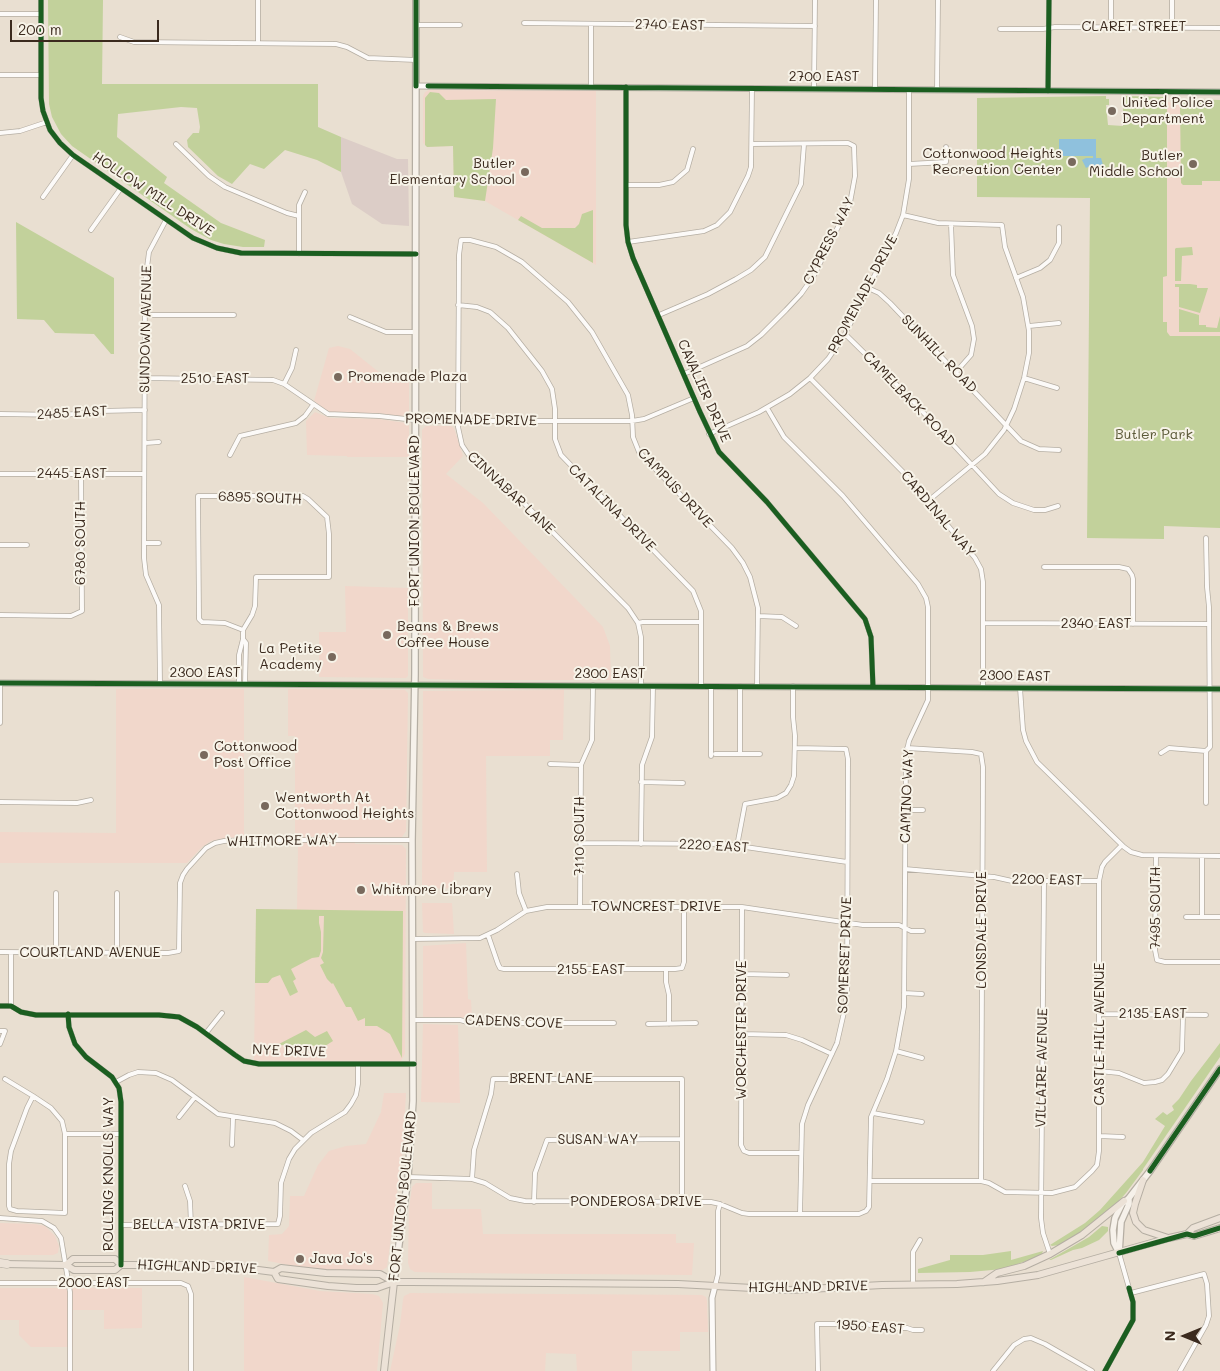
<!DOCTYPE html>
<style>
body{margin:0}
#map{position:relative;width:1220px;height:1371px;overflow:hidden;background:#e9dfd1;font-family:Mali,sans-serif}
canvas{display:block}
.north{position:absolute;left:1160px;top:1311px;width:50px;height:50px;-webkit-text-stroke:4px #f7f3e8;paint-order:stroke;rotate:270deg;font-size:14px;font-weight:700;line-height:20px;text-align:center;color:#3b2a1e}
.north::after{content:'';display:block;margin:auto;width:18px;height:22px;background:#3b2a1e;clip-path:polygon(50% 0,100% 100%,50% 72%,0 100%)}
.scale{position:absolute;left:10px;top:20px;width:149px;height:22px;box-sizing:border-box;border:2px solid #3b2a1e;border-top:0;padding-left:6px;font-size:15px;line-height:18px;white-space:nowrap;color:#3b2a1e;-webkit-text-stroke:4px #f7f3e8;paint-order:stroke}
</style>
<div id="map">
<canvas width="1220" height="1371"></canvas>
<div class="north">N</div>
<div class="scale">200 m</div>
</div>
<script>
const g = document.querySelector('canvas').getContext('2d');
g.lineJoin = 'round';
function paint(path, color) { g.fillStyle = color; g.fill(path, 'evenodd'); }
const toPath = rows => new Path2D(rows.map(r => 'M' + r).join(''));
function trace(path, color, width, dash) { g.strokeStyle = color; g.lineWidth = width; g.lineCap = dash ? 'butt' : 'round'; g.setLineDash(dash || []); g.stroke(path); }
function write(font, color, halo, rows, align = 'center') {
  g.font = font + ' Mali,sans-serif'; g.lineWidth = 4; g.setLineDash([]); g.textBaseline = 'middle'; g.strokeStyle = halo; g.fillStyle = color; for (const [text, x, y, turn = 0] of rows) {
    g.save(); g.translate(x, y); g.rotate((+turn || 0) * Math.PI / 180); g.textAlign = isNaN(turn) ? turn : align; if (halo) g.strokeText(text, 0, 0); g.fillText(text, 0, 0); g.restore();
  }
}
paint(toPath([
 [429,90,596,91,596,265,485,201,454,197,453,146,427,147,423,143,423,96,425,92],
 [1167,102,1220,103,1220,336,1169,336,1167,332,1167,322,1163,322,1163,276,1167,276],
 [338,346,350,349,380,373,409,373,409,411,407,415,403,417,378,413,333,413,324,409,314,401,329,348],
 [315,412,330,418,379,419,406,423,409,426,409,457,347,457,347,456,307,455,306,421],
 [426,426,450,426,454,428,463,456,446,474,483,503,603,627,610,646,611,680,462,680,428,679,423,677,422,430],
 [345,586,408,588,408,676,406,678,319,677,319,632,346,632],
 [116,689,244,689,244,837,226,838,211,841,202,847,187,863,0,863,0,832,116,833],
 [288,689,405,690,408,693,406,831,402,837,355,837,355,844,402,845,406,849,405,1054,401,1061,254,1060,256,909,297,909,298,847,297,836,295,836,295,736,288,736],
 [564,690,563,740,550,740,550,756,486,756,487,872,454,872,453,888,422,889,423,691],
 [422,903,452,903,454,934,425,933,423,932],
 [466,943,468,999,471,1000,472,1018,423,1017,423,946],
 [423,1024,458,1025,460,1103,421,1102],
 [384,1093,406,1093,403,1148,387,1267,380,1272,321,1269,299,1267,268,1261,269,1235,282,1234,289,1226,290,1196,304,1196,318,1165,329,1151,346,1146,366,1144,381,1112],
 [416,1183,432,1183,432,1209,481,1209,483,1234,676,1234,676,1243,694,1243,692,1275,448,1273,415,1272,410,1269,408,1263,409,1209,412,1187],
 [0,1223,35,1224,45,1226,55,1236,59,1246,58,1253,53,1255,0,1255],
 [244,1277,320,1291,372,1294,379,1296,383,1303,377,1371,244,1371],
 [0,1288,142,1288,142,1328,104,1329,104,1310,73,1310,73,1347,31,1347,19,1335,19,1320,0,1320],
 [410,1293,702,1295,706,1297,707,1301,708,1332,680,1332,680,1351,632,1351,632,1371,577,1371,576,1354,546,1353,545,1371,390,1371,400,1325,403,1300,404,1296]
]), '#f1d7cb');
paint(toPath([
 [341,137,397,159,408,159,409,226,382,224,352,204,341,172]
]), '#dccdc7');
paint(toPath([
 [48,0,103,0,102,84,318,84,318,127,341,137,341,172,317,160,285,150,264,169,250,164,232,184,218,176,188,147,187,140,193,133,199,133,200,127,197,108,181,107,118,114,117,137,167,177,164,183,221,223,265,240,264,247,243,247,224,244,211,240,191,229,72,146,61,134,52,117,49,104],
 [430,92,439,93,446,100,496,99,493,148,485,201,454,197,453,146,427,147,425,145,425,98],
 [1106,96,1106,99,1109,99,1109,105,1106,105,1108,125,1123,126,1123,101,1122,99,1124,99,1124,96,1167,97,1167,276,1163,277,1163,322,1167,322,1167,332,1170,336,1220,336,1220,528,1164,526,1164,539,1087,538,1090,198,977,197,977,98],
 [1185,99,1220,100,1220,181,1202,181,1202,185,1183,185,1181,183,1180,104],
 [593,210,593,263,518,220,521,216,542,228,575,228,579,224,582,214],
 [16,222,114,278,114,354,111,354,94,334,55,333,44,320,17,319],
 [1192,247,1193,255,1182,256,1181,281,1175,281,1175,249,1176,248],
 [1175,284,1190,284,1197,285,1197,288,1208,288,1200,313,1179,307,1179,287,1175,287],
 [1179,309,1199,315,1199,325,1206,325,1206,327,1217,328,1220,316,1220,332,1179,332],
 [256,909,403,911,402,1058,390,1034,377,1026,365,1026,365,1018,358,1021,351,1007,346,1007,333,983,332,984,327,979,320,965,324,963,321,958,323,952,324,916,319,916,319,923,321,932,321,951,319,957,312,958,291,969,296,979,293,981,298,992,290,996,280,975,272,978,268,983,255,983],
 [306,1030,315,1037,327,1031,333,1041,325,1046,277,1045],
 [1220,1043,1220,1057,1143,1169,1143,1170,1126,1193,1115,1205,1082,1233,1059,1245,1052,1246,1050,1245,1085,1223,1100,1210,1143,1162,1165,1126,1155,1119,1163,1112,1167,1115,1174,1110,1172,1106,1179,1099,1191,1081],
 [1102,1226,1108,1227,1108,1231,1099,1240,1082,1248,1073,1250,1051,1260,1049,1260,1089,1237],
 [1011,1251,1011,1260,1043,1251,1041,1256,1003,1269,970,1272,918,1273,918,1269,950,1260,950,1255,983,1255]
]), '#c2d19b');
paint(toPath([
 [1059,139,1096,139,1096,158,1101,158,1103,165,1102,169,1094,171,1088,167,1086,168,1082,160,1086,158,1093,158,1093,156,1059,156]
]), '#8fc1dd');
const minor = toPath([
 [41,0,41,98,43,111,50,130,60,143,73,155,193,238,217,248,241,253,416,254],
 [0,14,41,14],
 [524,23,815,26],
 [416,25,460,25],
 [1111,27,1111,0],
 [1172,27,1172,0],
 [1000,29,1043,29,1055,27,1220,28],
 [120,37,134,42,336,44,347,47,368,58,416,60],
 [258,43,258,0],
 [0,75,41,75],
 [591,86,591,24],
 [626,87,626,225,628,242,633,258,700,412,719,452,767,502,865,619,871,637,873,687],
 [814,89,815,0],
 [875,89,876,0],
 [937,90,938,0],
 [1048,91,1049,0],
 [0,133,20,131,47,122],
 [176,144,209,176,225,187,287,213,299,216],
 [909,164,946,162,946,147],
 [626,185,659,185,673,182,687,170,693,149],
 [43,197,73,155],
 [903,215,938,223,1002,225,1005,247,1023,297,1029,331,1029,353,1024,378,1014,409,1004,430,985,454,928,501],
 [951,224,953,275,972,326,974,339,971,355,956,372],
 [91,230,121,188],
 [628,242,704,231,717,225,730,212,748,176,751,167,752,88],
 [299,254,299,205,305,192],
 [1016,278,1040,268,1050,260,1059,243,1059,227],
 [868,288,879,293,890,303,1021,441,1039,449,1059,450],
 [458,305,477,307,490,312,508,328,542,371,552,389,555,409,555,439,561,455,693,591,701,611,701,686],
 [145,315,234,315],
 [659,315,708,294,736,279,751,270,765,257,801,184,804,144],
 [350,317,386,332,416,332],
 [1029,326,1059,323],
 [845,334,908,396,999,494,1013,503,1034,510,1045,510,1058,506],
 [684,374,747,346,761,335,786,310,801,294,813,277,850,203,855,176,854,146,848,143,752,144],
 [145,378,273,380,284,384,328,414,379,416,424,421,632,421,644,419,694,398],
 [810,378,903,472,975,558,981,569,983,582,983,687],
 [1024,378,1057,388],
 [284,384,292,368,296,350],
 [0,414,65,415,101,411,145,410],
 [709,434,759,412,790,394,810,378,828,359,845,334,896,233,903,215,909,179,909,90],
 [145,443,159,442],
 [230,455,240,436,296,423,305,416,313,405],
 [0,474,144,474],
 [144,543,159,543],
 [0,545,27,545],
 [1044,567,1119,567,1128,569,1132,575,1133,579,1133,624],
 [0,615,71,616,82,611,81,474],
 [758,616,782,617,796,626],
 [638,623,643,622,701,622],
 [983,623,1209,624],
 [243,639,246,643,245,684],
 [160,684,159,605,146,575,144,558,145,283,149,252,166,220],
 [239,684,239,655,243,639,243,630,252,615,255,606,256,577,329,577,329,534,327,517,308,499,303,496,198,496,199,619,202,622,225,623,243,630],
 [641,685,641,637,638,623,628,608,498,477,470,457,462,445,458,427,459,255,461,240,470,240,496,247,522,262,568,302,592,332,628,395,632,415,633,437,639,452,732,548,743,563,750,577,758,608,757,686],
 [1020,688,1023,730,1026,741,1037,762,1124,847,1131,852,1142,855,1220,856],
 [0,723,0,683],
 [795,748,846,749,848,759,847,990,845,1008,837,1043,808,1105,802,1124,800,1214],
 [907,748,972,752,981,754,983,767,981,1181],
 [1161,753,1169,748,1206,751],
 [715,754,760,754],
 [740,754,740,686],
 [711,756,711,686],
 [550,764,581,765],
 [641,782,683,783],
 [0,802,77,803,91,800],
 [1206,803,1206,751,1210,747,1209,607,1207,587,1206,538],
 [905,810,923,810],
 [580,843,725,844,847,862],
 [641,844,642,765,652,737,653,686],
 [737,846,745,804,777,798,786,793,791,785,794,776,795,736,793,717,793,686],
 [1156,856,1155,950,1157,960,1165,962,1220,962],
 [905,869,994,877,1012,881,1099,881],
 [517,874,519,893,526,911],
 [1044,881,1041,1218,1043,1233,1050,1254],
 [580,907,581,765,592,740,593,685],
 [742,907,741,1145,744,1151,749,1153,801,1153],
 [1186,917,1220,917],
 [1202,917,1202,856],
 [488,935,498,964,500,968,504,969,675,969,682,968,684,962,684,907],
 [413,939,480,938,497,930,526,911,547,907,742,907,863,925,899,925,911,931,923,931],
 [0,952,168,953,179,951,180,883,183,875,187,869,206,848,215,843,224,841,248,840,412,840],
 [11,953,11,1006],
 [56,953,56,893],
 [117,953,117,893],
 [666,970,666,982,669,995,669,1024],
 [742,974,787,975],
 [904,993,922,994],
 [0,1006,11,1006,21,1012,36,1015,159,1015,179,1017,197,1027,235,1055,244,1061,259,1064,414,1064],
 [68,1014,69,1027,75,1044,86,1057,112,1077,119,1088,121,1102,121,1265],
 [1100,1014,1206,1015],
 [414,1020,460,1020,471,1023,614,1023],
 [648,1024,696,1023],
 [0,1031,5,1031,0,1044],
 [206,1033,222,1013],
 [742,1034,786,1035,802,1040,832,1054],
 [896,1051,922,1058],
 [1099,1071,1119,1073,1144,1083,1155,1082,1162,1080,1168,1074,1182,1051,1183,1015],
 [5,1079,33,1096,51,1108,62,1121,65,1134,65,1213,17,1211,10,1209,9,1206,9,1164,11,1151,27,1108,33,1096],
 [116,1082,129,1075,138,1072,156,1073,172,1080,218,1114,275,1123,291,1131,303,1140],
 [873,1113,922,1122],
 [179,1117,195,1097],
 [65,1134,121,1134],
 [1099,1136,1123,1137],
 [232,1145,233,1118],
 [408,1177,472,1179,485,1183,510,1198,525,1201,711,1202,720,1204,742,1213,749,1214,859,1214,866,1211,869,1207,871,1117,887,1079,896,1051,904,1007,906,755,909,741,928,700,928,607,926,598,918,584,843,496,784,437,767,408],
 [472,1179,474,1150,491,1094,493,1079,682,1079,682,1202],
 [870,1181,981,1181,989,1183,1005,1192,1052,1193,1075,1187,1092,1171,1097,1165,1099,1151,1099,881,1102,867,1105,862,1122,845],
 [185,1186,190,1201,191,1225],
 [534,1202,535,1173,547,1140,682,1139],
 [0,1218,42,1221,54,1228,61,1238,70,1292,70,1371],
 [121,1225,278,1224,280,1216,281,1183,289,1159,295,1149,311,1133,345,1112,351,1104,356,1095,358,1084,358,1064],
 [0,1283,181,1283,188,1286,191,1294,191,1371],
 [913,1285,913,1252,920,1240],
 [715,1286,718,1274,718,1211,720,1204],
 [1131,1293,1204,1274,1207,1284,1209,1316,1206,1325,1180,1371],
 [818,1371,817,1324,867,1324,879,1328,907,1328,913,1330,922,1330],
 [993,1371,1014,1345,1024,1339,1031,1338,1045,1344,1092,1371],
 [1105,1371,1133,1320,1133,1302,1119,1253]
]);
const tertiary = toPath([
 [416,86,1220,92],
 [0,683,1220,689],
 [713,1371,712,1298,715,1286]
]);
const secondary = toPath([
 [1119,1253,1114,1243,1113,1230,1115,1218,1122,1204,1129,1198,1150,1171,1220,1069],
 [1119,1253,1121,1222,1129,1204,1129,1198],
 [394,1282,408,1177,413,1101,412,840,415,674,416,0]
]);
const primary = toPath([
 [1143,1180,1135,1204,1133,1213,1136,1222,1144,1230,1168,1238],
 [1187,1234,1193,1228,1220,1218],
 [3,1264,66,1265,74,1270,115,1270,121,1265],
 [66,1265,73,1259,115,1259,121,1265,219,1265,274,1272,281,1268,326,1273,380,1274,394,1282],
 [274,1272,278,1279,328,1286,356,1288,377,1288,394,1282,411,1282,678,1284,790,1290,882,1285,957,1284,997,1281,1038,1275,1169,1238,1187,1234,1194,1236,1220,1228],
 [984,1282,997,1273,1024,1266,1050,1254,1082,1235,1124,1201],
 [384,1371,394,1282]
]);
const motorway = toPath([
 [0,1263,7,1264]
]);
trace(minor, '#b5aea3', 5.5);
trace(tertiary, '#b5aea3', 7);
trace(secondary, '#b5aea3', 8);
trace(primary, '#b5aea3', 8);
trace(motorway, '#b5aea3', 9);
trace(minor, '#fcfaf8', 4);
trace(tertiary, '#fcfaf8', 5);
trace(secondary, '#f6f1ea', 5.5);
trace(primary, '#ece2d7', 6);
trace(motorway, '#ece2d7', 8);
trace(toPath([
 [41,0,41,98,43,111,50,130,60,143,73,155,193,238,217,248,241,253,416,254],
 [416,86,416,0],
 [428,86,1220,92],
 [626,87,626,225,628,242,633,258,700,412,719,452,767,502,865,619,871,637,873,687],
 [1048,91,1049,0],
 [0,683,1220,689],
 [0,1006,11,1006,21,1012,36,1015,159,1015,179,1017,197,1027,235,1055,244,1061,259,1064,414,1064],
 [68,1014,69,1027,75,1044,86,1057,112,1077,119,1088,121,1102,121,1265],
 [1150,1171,1220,1069],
 [1119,1253,1187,1234,1194,1236,1220,1228],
 [1105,1371,1133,1320,1133,1302,1129,1288]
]), '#1b5e20', 5);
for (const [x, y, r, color] of [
 [1112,111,5,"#78695d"],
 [1072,162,5,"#78695d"],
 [1193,164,5,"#78695d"],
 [525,172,5,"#78695d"],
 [338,377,5,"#78695d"],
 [387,635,5,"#78695d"],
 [332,657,5,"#78695d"],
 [204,755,5,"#78695d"],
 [265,806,5,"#78695d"],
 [361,890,5,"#78695d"],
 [300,1259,5,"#78695d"]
]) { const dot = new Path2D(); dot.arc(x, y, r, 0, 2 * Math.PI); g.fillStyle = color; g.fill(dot); trace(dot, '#f7f3e8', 2); }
write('14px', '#3b2a1e', '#f7f3e8', [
 ["2740 EAST",670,25,1],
 ["CLARET STREET",1134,27],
 ["2700 EAST",824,77],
 ["HOLLOW MILL DRIVE",153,194,33],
 ["CYPRESS WAY",829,241,-63],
 ["PROMENADE DRIVE",863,294,-62],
 ["SUNDOWN AVENUE",146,329,-89],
 ["SUNHILL ROAD",939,354,46],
 ["2510 EAST",215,379],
 ["CAVALIER DRIVE",704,391,66],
 ["CAMELBACK ROAD",909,399,46],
 ["2485 EAST",72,413,-3],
 ["PROMENADE DRIVE",471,420,1],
 ["2445 EAST",72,474],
 ["CAMPUS DRIVE",675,488,47],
 ["CINNABAR LANE",511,493,43],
 ["6895 SOUTH",260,498,2],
 ["CATALINA DRIVE",612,508,45],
 ["CARDINAL WAY",938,514,50],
 ["FORT UNION BOULEVARD",415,521,-90],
 ["6780 SOUTH",81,543,-90],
 ["2340 EAST",1096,624],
 ["2300 EAST",205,673],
 ["2300 EAST",610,674],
 ["2300 EAST",1015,676,1],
 ["CAMINO WAY",907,796,-88],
 ["7110 SOUTH",580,836,-90],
 ["WHITMORE WAY",282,841,-1],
 ["2220 EAST",714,846,3],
 ["2200 EAST",1047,880,1],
 ["TOWNCREST DRIVE",656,907],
 ["7495 SOUTH",1156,908,-90],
 ["LONSDALE DRIVE",982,930,-90],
 ["COURTLAND AVENUE",90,953],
 ["SOMERSET DRIVE",845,955,-88],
 ["2155 EAST",591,970],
 ["2135 EAST",1153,1014],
 ["CADENS COVE",514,1022,2],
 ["WORCHESTER DRIVE",742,1030,-90],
 ["CASTLE HILL AVENUE",1100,1034,-90],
 ["NYE DRIVE",289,1051,2],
 ["VILLAIRE AVENUE",1042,1068,-89],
 ["BRENT LANE",551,1079],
 ["SUSAN WAY",598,1140],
 ["ROLLING KNOLLS WAY",109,1174,-90],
 ["FORT UNION BOULEVARD",403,1196,-84],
 ["PONDEROSA DRIVE",636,1202],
 ["BELLA VISTA DRIVE",199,1225],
 ["HIGHLAND DRIVE",197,1267,2],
 ["2000 EAST",94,1283],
 ["HIGHLAND DRIVE",808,1287,-1],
 ["1950 EAST",870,1327,4]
]);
write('14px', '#3b2a1e', '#f7f3e8', [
 ["United Police",1122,103],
 ["Department",1122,119],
 ["Cottonwood Heights",1062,154,"right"],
 ["Recreation Center",1062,170,"right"],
 ["Butler",1183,156,"right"],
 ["Middle School",1183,172,"right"],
 ["Butler",515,164,"right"],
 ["Elementary School",515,180,"right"],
 ["Promenade Plaza",348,377],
 ["Beans & Brews",397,627],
 ["Coffee House",397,643],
 ["La Petite",322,649,"right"],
 ["Academy",322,665,"right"],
 ["Cottonwood",214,747],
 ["Post Office",214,763],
 ["Wentworth At",275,798],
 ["Cottonwood Heights",275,814],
 ["Whitmore Library",371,890],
 ["Java Jo's",310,1259]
], 'left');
write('14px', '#5a5836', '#f7f3e8', [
 ["Butler Park",1154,435]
]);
</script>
